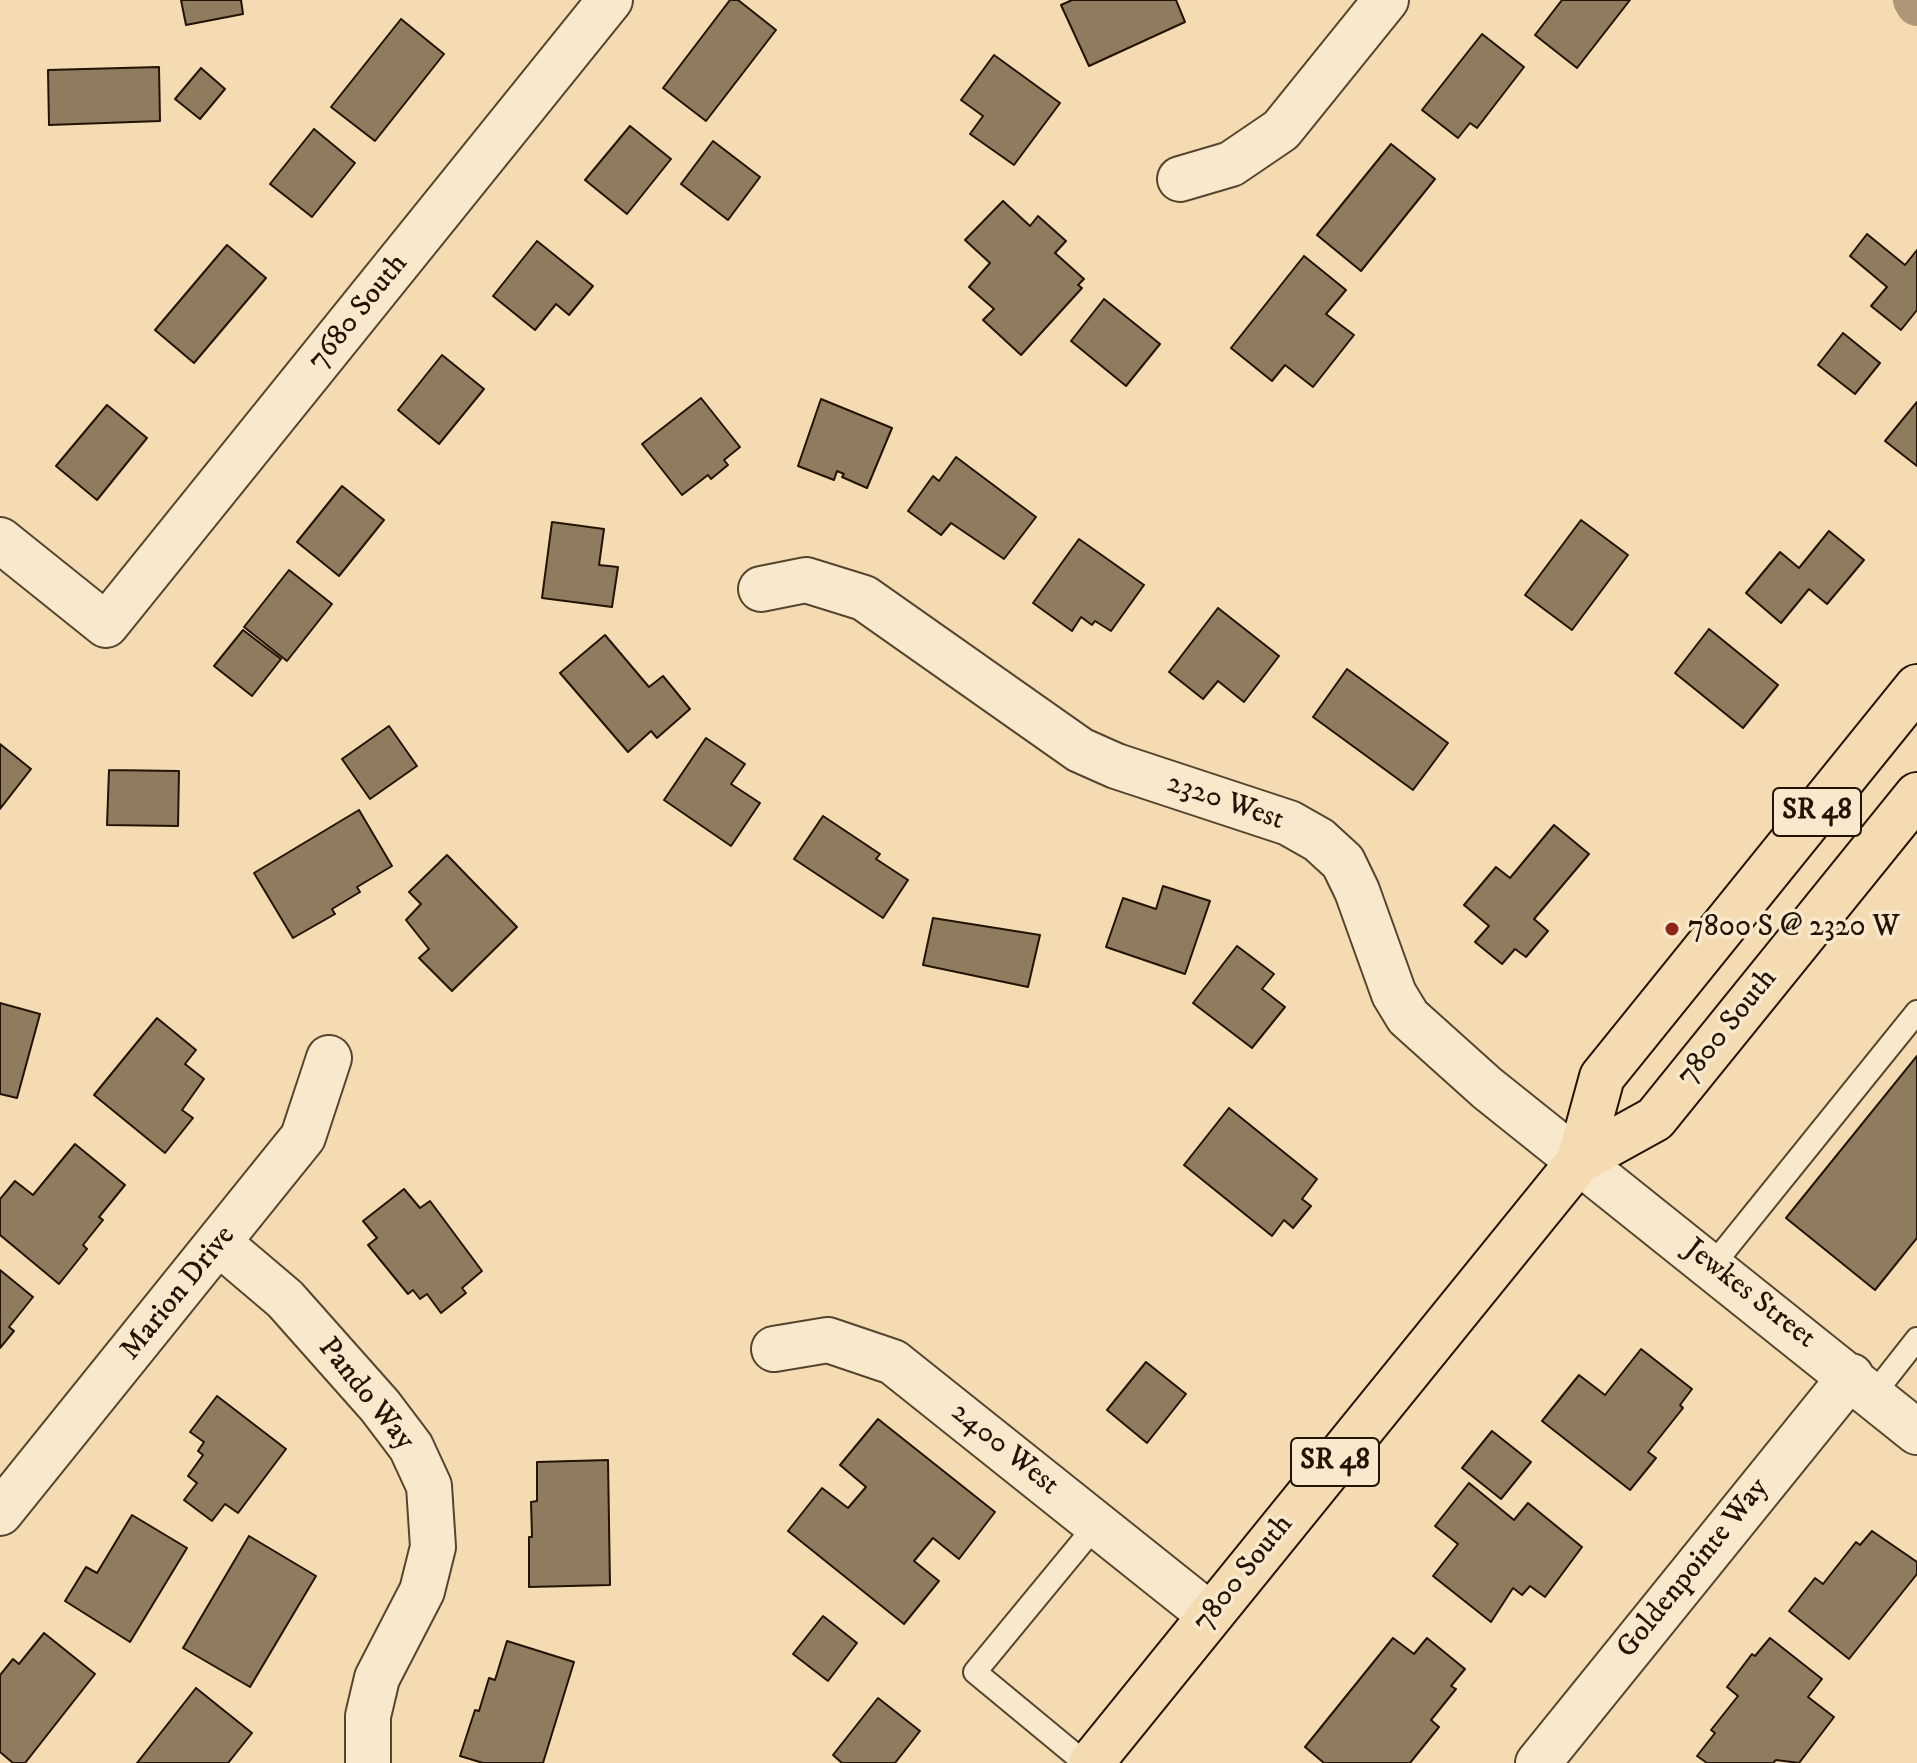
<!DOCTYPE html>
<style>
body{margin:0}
canvas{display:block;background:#f4dbb1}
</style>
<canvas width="1917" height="1763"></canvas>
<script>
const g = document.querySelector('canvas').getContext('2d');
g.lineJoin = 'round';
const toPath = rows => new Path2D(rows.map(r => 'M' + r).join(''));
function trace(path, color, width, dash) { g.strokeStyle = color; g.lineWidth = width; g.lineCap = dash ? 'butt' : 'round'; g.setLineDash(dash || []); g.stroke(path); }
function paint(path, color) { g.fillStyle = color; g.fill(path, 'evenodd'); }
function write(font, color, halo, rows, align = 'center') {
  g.font = font + ' "IM FELL DW Pica",serif'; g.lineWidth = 7; g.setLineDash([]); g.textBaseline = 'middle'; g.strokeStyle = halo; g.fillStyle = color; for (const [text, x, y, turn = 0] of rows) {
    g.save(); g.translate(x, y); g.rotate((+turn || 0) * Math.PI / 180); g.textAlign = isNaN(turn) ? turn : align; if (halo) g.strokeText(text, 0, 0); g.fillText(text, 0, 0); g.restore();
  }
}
trace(toPath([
 [1914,0,1917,5]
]), '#ad9776', 42);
const building = toPath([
 [181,0,241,0,243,14,186,25,181,0],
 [730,0,738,0,776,30,706,121,663,88,730,0],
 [1072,0,1176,0,1185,22,1089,66,1061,5,1072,0],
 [1562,0,1630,0,1577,68,1535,35,1562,0],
 [401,19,444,54,375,141,331,107,401,19],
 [1482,34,1524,67,1477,128,1470,123,1458,138,1422,110,1482,34],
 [994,55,1060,103,1014,165,970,134,983,116,961,100,994,55],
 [159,67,160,121,49,125,48,70,159,67],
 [201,68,225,89,200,119,175,99,201,68],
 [630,126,671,159,627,214,585,180,630,126],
 [314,129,355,163,312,217,270,184,314,129],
 [713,141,760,177,728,220,681,184,713,141],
 [1391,144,1435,179,1361,271,1317,235,1391,144],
 [1003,201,1030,226,1038,216,1066,241,1055,253,1084,279,1078,285,1082,288,1021,355,983,320,994,309,969,287,990,263,965,240,1003,201],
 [1867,234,1905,265,1917,250,1917,310,1901,330,1871,306,1887,287,1850,256,1867,234],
 [537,241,593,286,569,315,556,304,535,330,493,296,537,241],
 [227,245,266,278,194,363,155,330,227,245],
 [1304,256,1346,290,1326,314,1354,335,1313,387,1285,365,1272,381,1231,348,1304,256],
 [1104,299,1160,344,1126,386,1071,341,1104,299],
 [1843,333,1880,363,1855,394,1818,365,1843,333],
 [442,355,484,389,439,444,398,410,442,355],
 [701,398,740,447,724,460,728,465,711,479,708,475,682,495,642,444,701,398],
 [821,399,892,428,867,488,842,477,844,474,837,471,834,480,798,466,821,399],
 [1917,402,1917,466,1885,441,1917,402],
 [107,405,147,438,97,500,56,466,107,405],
 [956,457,1036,517,1004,559,951,523,941,535,908,511,933,476,939,481,956,457],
 [342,486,384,520,339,576,297,542,342,486],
 [1581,520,1628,555,1572,630,1525,595,1581,520],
 [552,522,604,529,599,565,618,567,612,607,542,598,552,522],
 [1829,531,1864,560,1827,604,1809,589,1781,623,1746,593,1780,552,1799,568,1829,531],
 [1079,539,1144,585,1111,631,1095,621,1092,625,1081,617,1072,631,1033,603,1079,539],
 [289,570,332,604,287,661,244,627,289,570],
 [1218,608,1279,656,1244,702,1218,681,1203,699,1169,672,1218,608],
 [1709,629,1778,685,1743,728,1675,673,1709,629],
 [243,630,281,659,252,696,214,666,243,630],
 [605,635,649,687,663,676,690,709,657,738,651,731,628,752,560,673,605,635],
 [1347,669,1448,743,1413,790,1313,717,1347,669],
 [389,726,417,766,370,799,342,759,389,726],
 [706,738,745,764,731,784,760,803,731,846,664,800,706,738],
 [0,744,31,769,0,809,0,744],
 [109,770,179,771,178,826,107,825,109,770],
 [359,810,392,866,357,887,360,892,332,909,335,914,293,938,254,873,359,810],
 [823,816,880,854,876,859,908,880,883,918,794,859,823,816],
 [1554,825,1589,854,1534,919,1548,931,1526,957,1515,949,1502,964,1475,942,1489,926,1464,905,1496,867,1510,878,1554,825],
 [447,855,517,927,452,991,419,958,429,949,406,920,421,904,409,892,447,855],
 [1163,886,1210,901,1185,974,1106,947,1123,898,1156,909,1163,886],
 [933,918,1040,935,1028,987,923,965,933,918],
 [1237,946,1274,974,1262,989,1285,1007,1252,1048,1193,1003,1237,946],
 [0,1003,40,1014,17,1098,0,1094,0,1003],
 [157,1018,196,1050,185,1064,204,1079,182,1110,193,1118,165,1153,94,1095,157,1018],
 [1917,1056,1917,1238,1875,1290,1786,1218,1917,1056],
 [1229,1108,1317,1179,1302,1199,1311,1206,1293,1228,1284,1220,1272,1236,1184,1165,1229,1108],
 [75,1144,125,1185,99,1217,103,1220,83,1245,87,1249,59,1284,0,1235,0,1199,15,1181,33,1195,75,1144],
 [404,1189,420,1208,430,1201,482,1271,462,1288,466,1293,441,1313,427,1294,420,1299,413,1290,408,1294,368,1245,377,1238,363,1221,404,1189],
 [0,1270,33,1297,9,1327,14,1331,0,1348,0,1270],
 [1641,1349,1692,1389,1680,1405,1683,1408,1648,1452,1656,1458,1630,1490,1542,1421,1579,1375,1605,1395,1641,1349],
 [1146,1362,1186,1394,1147,1443,1107,1410,1146,1362],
 [217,1396,286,1449,238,1513,225,1504,212,1521,184,1500,197,1483,188,1476,203,1455,198,1451,204,1442,190,1432,217,1396],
 [878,1419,995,1512,959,1559,933,1538,914,1561,939,1581,904,1624,788,1531,822,1488,848,1508,866,1487,840,1465,878,1419],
 [1492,1431,1531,1462,1501,1499,1462,1468,1492,1431],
 [608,1460,610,1585,529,1587,529,1537,532,1537,531,1502,537,1501,537,1462,608,1460],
 [1469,1483,1514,1520,1528,1503,1582,1547,1545,1597,1530,1586,1522,1595,1513,1588,1491,1622,1433,1576,1458,1544,1435,1526,1469,1483],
 [132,1515,187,1548,130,1642,65,1601,86,1567,97,1573,132,1515],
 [1872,1531,1917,1562,1917,1574,1849,1659,1789,1611,1815,1578,1823,1584,1856,1542,1860,1545,1872,1531],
 [249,1536,316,1576,250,1687,183,1648,249,1536],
 [823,1616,857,1643,828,1681,793,1654,823,1616],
 [44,1633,95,1674,25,1763,13,1763,0,1752,0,1675,13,1659,19,1664,44,1633],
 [1393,1638,1414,1654,1427,1638,1465,1669,1451,1686,1456,1689,1431,1720,1439,1727,1410,1763,1324,1763,1305,1747,1393,1638],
 [1770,1638,1822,1679,1808,1697,1834,1717,1799,1763,1776,1760,1773,1763,1707,1763,1697,1756,1715,1733,1711,1730,1738,1696,1727,1687,1752,1654,1755,1656,1770,1638],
 [507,1641,574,1662,543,1763,483,1763,460,1756,475,1710,479,1711,489,1678,495,1680,507,1641],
 [196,1688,252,1733,228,1763,137,1763,196,1688],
 [878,1698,920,1731,895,1763,842,1763,833,1755,878,1698]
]);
paint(building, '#8f7b5d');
trace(building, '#221303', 2);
const service = toPath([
 [1712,1266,1917,1012],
 [1873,1395,1917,1339],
 [1085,1763,975,1672,1097,1524]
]);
const minor = toPath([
 [1180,179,1231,164,1281,130,1386,0],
 [0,540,106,625,610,0],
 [761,589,806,580,864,598,1080,750,1116,766,1289,823,1319,840,1343,862,1357,891,1394,994,1408,1017,1487,1088,1917,1432],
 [219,1243,285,1299,380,1406,411,1447,429,1486,433,1547,422,1591,377,1678,368,1716,368,1763],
 [774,1349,828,1340,893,1362,1210,1615],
 [0,1513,303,1137,329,1058],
 [1538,1763,1851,1376]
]);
const primary = toPath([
 [1579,1161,1602,1077,1917,687],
 [1091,1763,1579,1161,1655,1119,1917,795]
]);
trace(service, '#56452e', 26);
trace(minor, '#56452e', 48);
trace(primary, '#221303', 48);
trace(service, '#f8e8cc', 22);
trace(minor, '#f8e8cc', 44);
trace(primary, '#f4dbb1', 44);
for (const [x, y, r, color] of [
 [1672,929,8,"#8f2418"]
]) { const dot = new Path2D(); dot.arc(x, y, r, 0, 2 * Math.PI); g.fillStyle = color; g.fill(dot); trace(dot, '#f8e8cc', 3); }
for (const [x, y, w] of [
 [1817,812,88],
 [1335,1462,88]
]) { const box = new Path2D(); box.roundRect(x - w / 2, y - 24, w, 48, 6); g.fillStyle = '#f8e8cc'; g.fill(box); trace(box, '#221303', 2); }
write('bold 28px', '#221303', null, [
 ["SR 48",1817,812],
 ["SR 48",1335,1462]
]);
write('30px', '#221303', '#f8e8cc', [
 ["7680 South",359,313,-51],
 ["2320 West",1225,803,19],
 ["7800 South",1728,1028,-51],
 ["Marion Drive",179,1294,-51],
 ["Jewkes Street",1749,1295,38],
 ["Pando Way",365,1395,51],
 ["2400 West",1004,1450,39],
 ["Goldenpointe Way",1694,1569,-51],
 ["7800 South",1244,1574,-51]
]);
write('30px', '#221303', '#f8e8cc', [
 ["7800 S @ 2320 W",1688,929]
], 'left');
</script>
